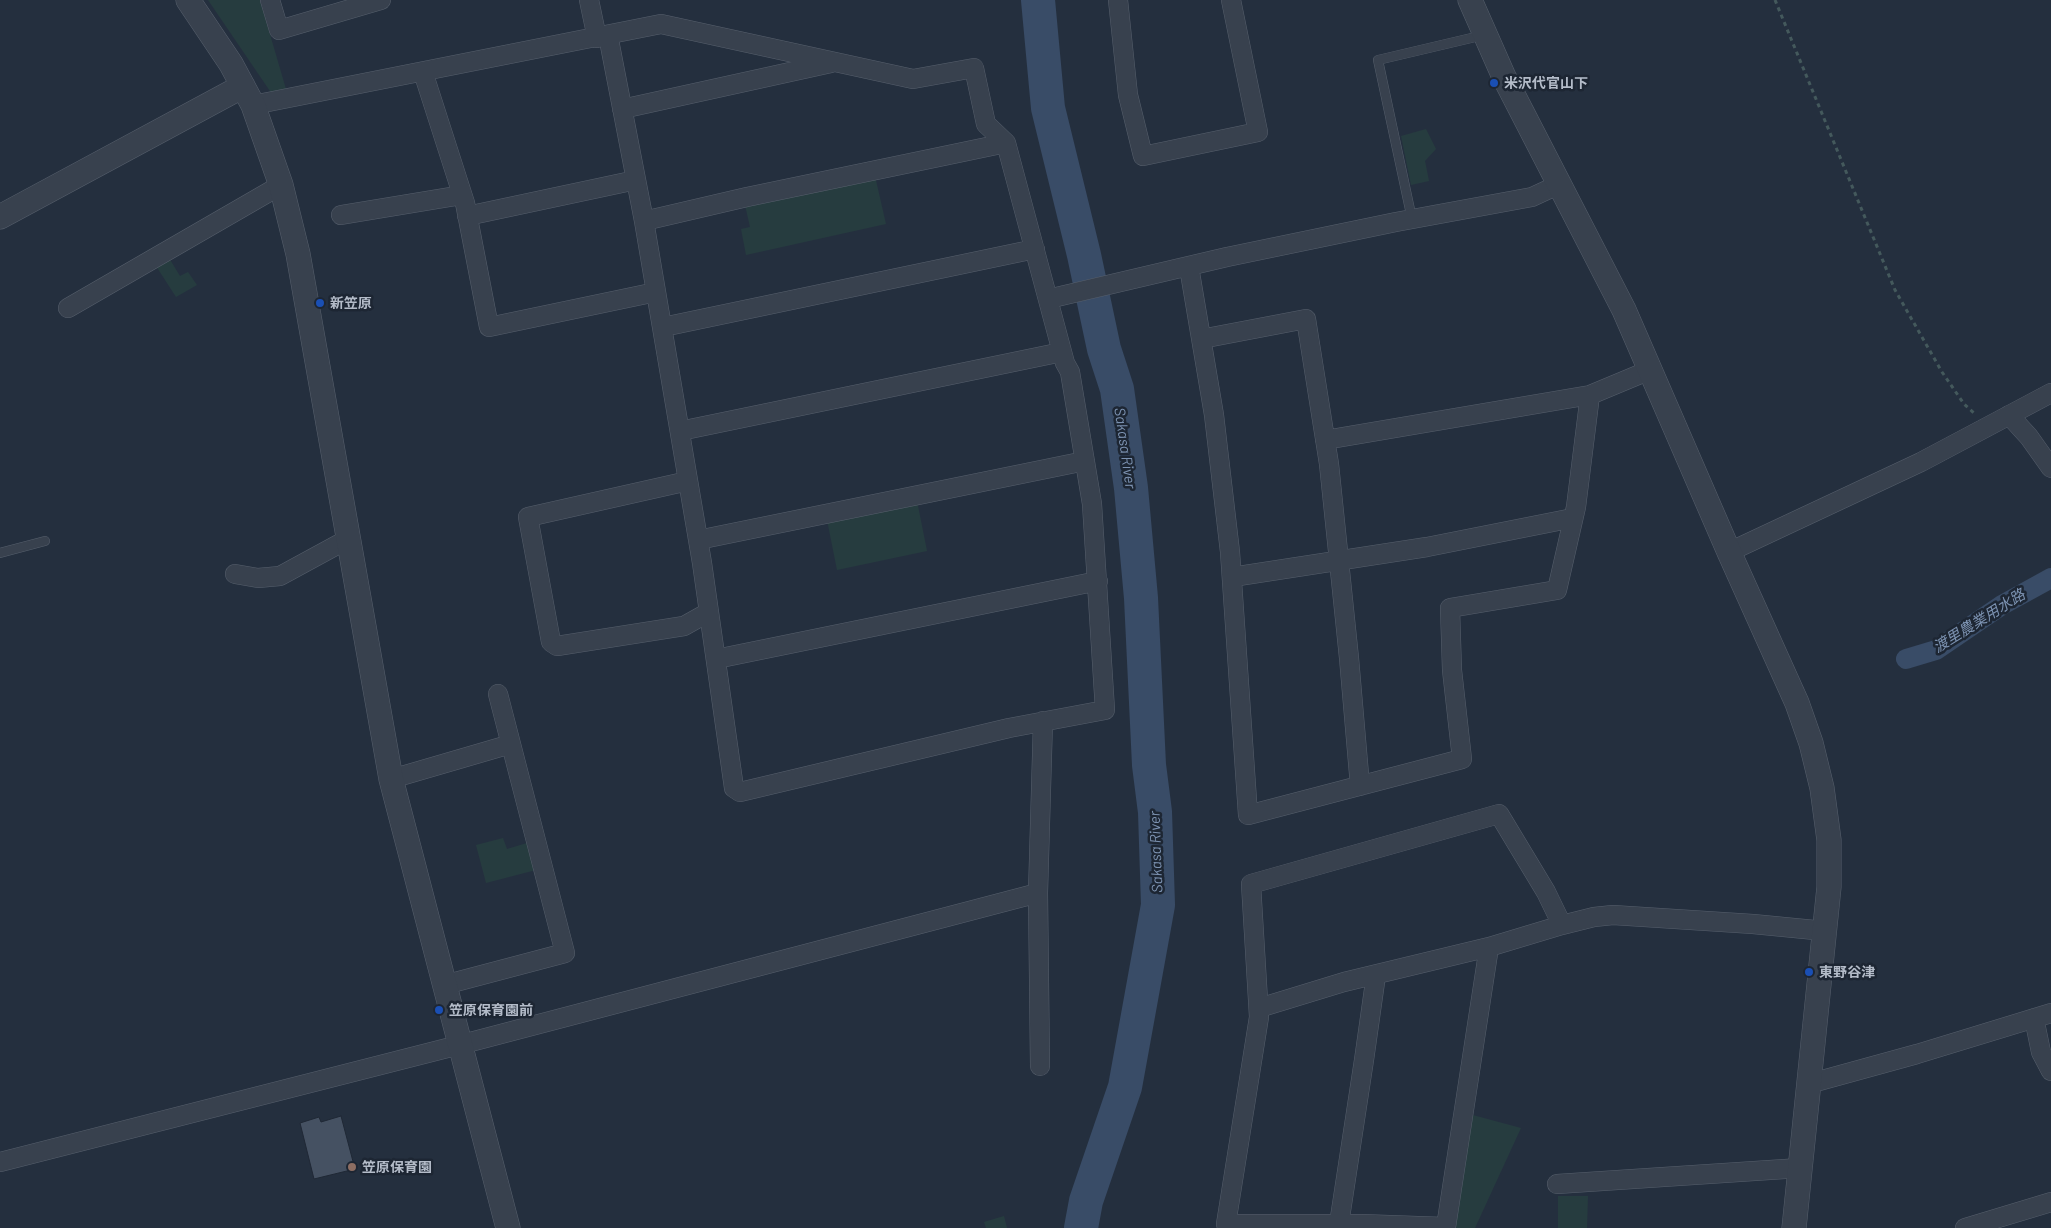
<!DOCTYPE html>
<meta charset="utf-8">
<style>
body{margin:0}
canvas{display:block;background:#242f3e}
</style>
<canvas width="2051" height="1228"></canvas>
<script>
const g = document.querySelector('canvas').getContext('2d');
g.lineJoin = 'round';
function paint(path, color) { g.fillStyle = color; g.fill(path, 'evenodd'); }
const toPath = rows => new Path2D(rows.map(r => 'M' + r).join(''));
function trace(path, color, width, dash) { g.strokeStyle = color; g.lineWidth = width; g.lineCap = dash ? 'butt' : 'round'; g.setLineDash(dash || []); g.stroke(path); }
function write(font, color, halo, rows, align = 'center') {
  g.font = font + ' Barlow,"Noto Sans JP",sans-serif'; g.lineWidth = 5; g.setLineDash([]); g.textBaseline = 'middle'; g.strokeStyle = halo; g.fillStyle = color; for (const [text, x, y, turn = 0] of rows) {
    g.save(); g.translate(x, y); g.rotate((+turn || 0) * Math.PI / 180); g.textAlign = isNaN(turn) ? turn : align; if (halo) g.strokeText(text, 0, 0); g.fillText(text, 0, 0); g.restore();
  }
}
paint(toPath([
 [208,0,260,0,288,96,274,97],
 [1426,129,1436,149,1425,161,1429,181,1411,185,1401,136],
 [875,176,886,224,746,255,741,229,750,227,745,205],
 [169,258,180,276,188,272,197,285,176,297,156,266],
 [917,501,927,551,837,570,827,520],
 [503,838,507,849,527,843,536,870,486,883,476,845],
 [1469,1114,1521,1128,1475,1228,1453,1228],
 [1558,1196,1588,1196,1587,1228,1558,1228],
 [1004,1216,1007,1228,986,1228,984,1222]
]), '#263c3f');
trace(toPath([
 [1906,659,1936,650,2002,605,2051,578]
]), '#394c67', 20);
trace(toPath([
 [1038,0,1048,108,1084,255,1104,349,1117,389,1131,488,1141,598,1149,765,1155,812,1158,905,1125,1087,1086,1201,1081,1228]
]), '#394c67', 34);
const building = toPath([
 [341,1116,355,1169,314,1179,300,1123,319,1117,321,1122,341,1116]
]);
paint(building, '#455162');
trace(building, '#1f2835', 1);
const service = toPath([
 [1412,219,1378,60,1484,35],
 [0,553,45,541]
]);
const minor = toPath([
 [270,0,279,30,381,0],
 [589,0,597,38],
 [1118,0,1128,95,1143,156,1258,132,1231,0],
 [423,72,465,203,489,327,656,292],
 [253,105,661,24,913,79,974,68,986,124,1006,143,1065,363,1070,372,1092,504,1105,710,1009,728,740,792,734,788,702,563,644,221,608,35],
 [622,109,831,63],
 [341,215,462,195],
 [467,216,636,180],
 [644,221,747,197,1006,143],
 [1189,267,1214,415,1230,552,1248,815,1462,759,1452,670,1450,608,1557,590,1576,507,1590,395,1650,370],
 [1048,299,1227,257,1396,222,1532,197,1560,184],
 [68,308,281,185],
 [663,327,1035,249],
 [1201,339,1306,319,1329,464,1349,658,1360,786],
 [2009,415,2029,437,2051,468],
 [680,431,1062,352],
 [1325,440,1590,395],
 [688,481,528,517,551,642,557,646,684,626,709,612],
 [698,540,1085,461],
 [1729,552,1921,462,2051,393],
 [235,574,258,578,280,576,348,539],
 [1232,577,1427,547,1573,518],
 [716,659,1098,581],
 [391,779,511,744],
 [1562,925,1489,947,1446,1227,1361,1224,1226,1224,1259,1017,1251,884,1499,814,1546,892,1562,925,1594,917,1613,915,1753,924,1825,931],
 [444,985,565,953,498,694],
 [1259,1008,1344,982,1489,947],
 [2034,1018,2041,1052,2051,1071],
 [1040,1066,1038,893,1043,721],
 [1808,1084,1917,1054,2051,1013],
 [0,1162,459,1045,1038,893],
 [1557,1184,1800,1168],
 [1339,1224,1364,1060,1376,975],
 [1965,1228,2051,1202]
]);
const tertiary = toPath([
 [188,0,231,64,253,105,281,185,298,254,391,779,508,1228],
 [1470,0,1504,77,1624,310,1729,552,1797,703,1811,743,1822,788,1829,840,1829,887,1794,1228],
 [0,217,243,86]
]);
trace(service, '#565f6c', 10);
trace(minor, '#565f6c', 20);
trace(tertiary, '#565f6c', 25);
trace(toPath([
 [1775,0,1895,290,1942,372,1964,404,1975,414]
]), '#44595c', 3, [4, 4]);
trace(service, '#38414e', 9);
trace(minor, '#38414e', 19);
trace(tertiary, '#38414e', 24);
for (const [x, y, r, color] of [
 [1494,83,5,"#1a4fb4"],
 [320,303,5,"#1a4fb4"],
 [1809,972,5,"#1a4fb4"],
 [439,1010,5,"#1a4fb4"],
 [352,1167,5,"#8d6e63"]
]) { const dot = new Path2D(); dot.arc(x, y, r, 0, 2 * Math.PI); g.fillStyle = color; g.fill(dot); trace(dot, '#1d2633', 2); }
write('bold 14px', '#b4bcc9', '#1d2633', [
 ["米沢代官山下",1504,83],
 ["新笠原",330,303],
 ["東野谷津",1819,972],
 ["笠原保育園前",449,1010],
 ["笠原保育園",362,1167]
], 'left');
write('italic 15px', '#7c92b1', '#1d2633', [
 ["Sakasa River",1125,448,82],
 ["渡里農業用水路",1979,621,-32],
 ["Sakasa River",1156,852,-92]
]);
</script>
